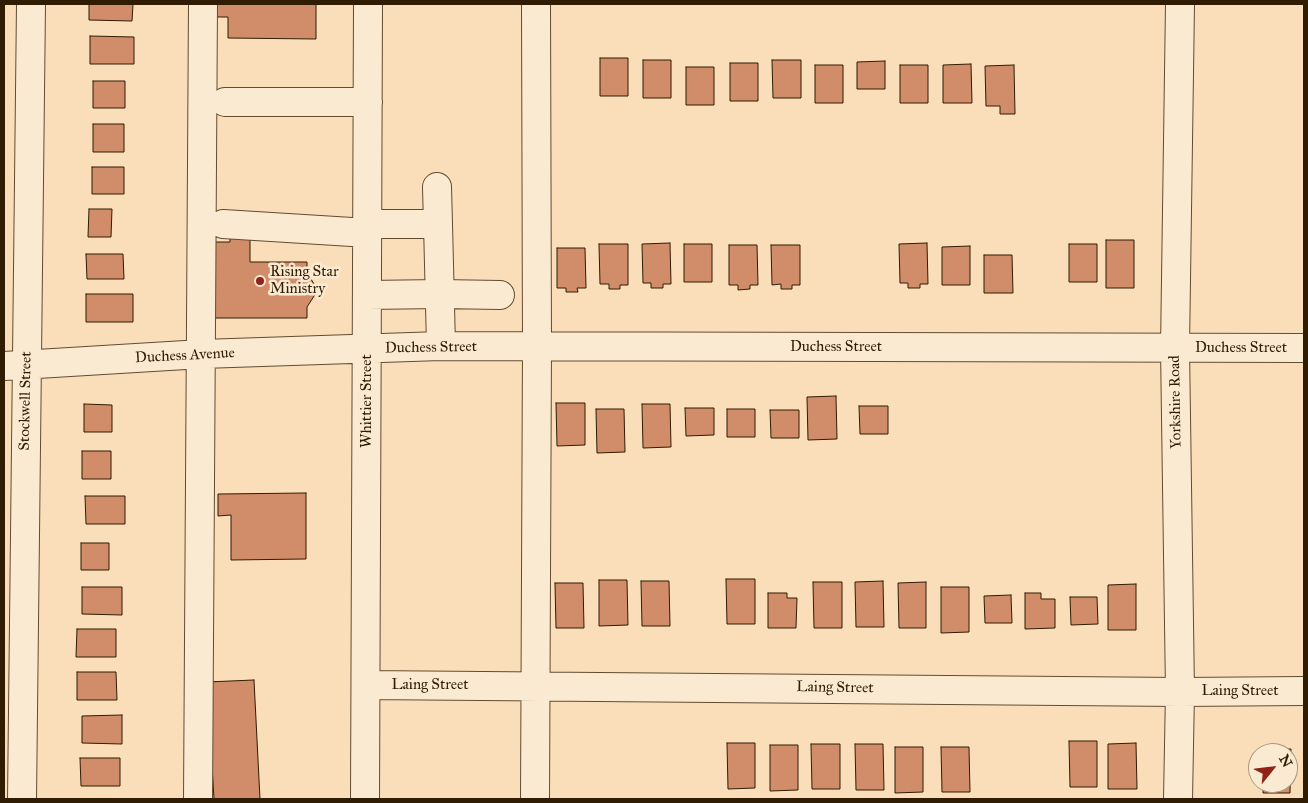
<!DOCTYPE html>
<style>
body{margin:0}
#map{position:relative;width:1308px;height:803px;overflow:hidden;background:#f9deb9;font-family:"IM FELL Great Primer",serif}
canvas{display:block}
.frame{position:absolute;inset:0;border:5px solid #2f1c03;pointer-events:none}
.north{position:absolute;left:1248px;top:743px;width:50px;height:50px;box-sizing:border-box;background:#fbead2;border:1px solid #a9987f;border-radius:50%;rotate:61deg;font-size:14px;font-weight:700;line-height:20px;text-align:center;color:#2f1c03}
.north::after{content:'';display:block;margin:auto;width:18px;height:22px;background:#8f2418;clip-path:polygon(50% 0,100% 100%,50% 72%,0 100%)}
</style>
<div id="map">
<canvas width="1308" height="803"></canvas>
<div class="frame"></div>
<div class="north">N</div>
</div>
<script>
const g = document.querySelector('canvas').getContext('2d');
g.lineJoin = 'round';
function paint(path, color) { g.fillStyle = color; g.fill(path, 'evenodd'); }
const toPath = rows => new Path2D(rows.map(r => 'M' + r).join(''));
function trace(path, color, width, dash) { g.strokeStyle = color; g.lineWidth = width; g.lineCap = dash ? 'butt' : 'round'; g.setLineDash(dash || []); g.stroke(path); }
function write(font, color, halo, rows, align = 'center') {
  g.font = font + ' "IM FELL Great Primer",serif'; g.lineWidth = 5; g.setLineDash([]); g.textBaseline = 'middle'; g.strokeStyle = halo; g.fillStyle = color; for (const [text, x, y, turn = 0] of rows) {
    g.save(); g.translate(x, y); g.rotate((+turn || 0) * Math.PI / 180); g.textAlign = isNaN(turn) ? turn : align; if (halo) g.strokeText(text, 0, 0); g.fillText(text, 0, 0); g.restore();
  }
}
const building = toPath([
 [89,4,133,4,132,21,89,20,89,4],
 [209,4,316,4,316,39,228,38,228,17,209,17,209,4],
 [90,36,134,37,134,64,90,64,90,36],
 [600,58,628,58,628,96,600,96,600,58],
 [643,60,671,60,671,98,643,98,643,60],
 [772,60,801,60,801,98,773,98,772,60],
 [885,61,885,89,857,89,857,62,885,61],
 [730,63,758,63,758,101,730,101,730,63],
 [971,64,972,103,943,103,943,65,971,64],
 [815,65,843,65,843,103,815,103,815,65],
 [900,65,928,65,928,103,900,103,900,65],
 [1014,65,1015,114,1000,114,1000,106,986,106,985,66,1014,65],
 [686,67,714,67,714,105,686,105,686,67],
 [93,81,125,81,125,108,93,108,93,81],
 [93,124,124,124,124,152,93,152,93,124],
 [92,167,124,167,124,194,92,194,92,167],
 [89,209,112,209,111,237,88,237,89,209],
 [230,231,250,231,250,262,307,262,307,273,318,290,307,307,307,318,208,318,207,242,230,242,230,231],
 [1106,240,1134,240,1134,288,1106,288,1106,240],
 [670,243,671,284,663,284,663,288,651,288,651,283,643,283,642,244,670,243],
 [927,243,928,284,920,284,920,288,908,288,908,283,900,283,899,244,927,243],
 [599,244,628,244,628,285,620,285,620,289,609,289,609,284,600,284,599,244],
 [684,244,712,244,712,282,684,282,684,244],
 [1069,244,1097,244,1097,282,1069,282,1069,244],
 [729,245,757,245,758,285,750,285,750,289,738,290,738,285,729,285,729,245],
 [771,245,800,245,800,285,792,285,792,289,781,289,781,284,772,285,771,245],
 [970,246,970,285,942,285,942,247,970,246],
 [557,248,585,248,586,288,577,288,578,292,566,292,566,288,557,288,557,248],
 [86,254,123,254,124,279,87,279,86,254],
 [984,255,1012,255,1013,293,984,293,984,255],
 [86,294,133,294,133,322,86,322,86,294],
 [836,396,837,439,808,440,807,397,836,396],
 [556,403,585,403,585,445,557,446,556,403],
 [84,404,112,405,112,432,84,432,84,404],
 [642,404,670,404,671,447,643,448,642,404],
 [859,406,888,406,888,434,860,434,859,406],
 [685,408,714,408,714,435,686,436,685,408],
 [596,409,624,409,625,452,597,453,596,409],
 [727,409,755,409,755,437,727,437,727,409],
 [770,410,799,410,799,438,771,438,770,410],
 [82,451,111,451,111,479,82,479,82,451],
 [306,493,306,559,231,560,231,515,218,516,218,494,306,493],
 [85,496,125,496,125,524,86,524,85,496],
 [81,543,109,543,109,570,81,570,81,543],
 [726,579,755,579,755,624,727,624,726,579],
 [599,580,627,580,628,625,599,626,599,580],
 [641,581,669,581,670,626,642,626,641,581],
 [883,581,884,627,856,627,855,582,883,581],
 [813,582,842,582,842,628,814,628,813,582],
 [926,582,926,628,899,628,898,583,926,582],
 [555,583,583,583,584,628,556,628,555,583],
 [1136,584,1136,630,1108,630,1108,585,1136,584],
 [82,587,122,587,122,615,82,614,82,587],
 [941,587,969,587,969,632,941,633,941,587],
 [768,593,787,593,787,598,797,598,796,628,768,628,768,593],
 [1025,593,1041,593,1041,599,1055,599,1055,628,1025,629,1025,593],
 [1011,595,1012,623,985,623,984,596,1011,595],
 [1070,597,1097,597,1098,624,1071,625,1070,597],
 [77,629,116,629,116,657,76,657,77,629],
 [77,672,116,672,117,700,77,700,77,672],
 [254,680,260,799,214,799,207,682,254,680],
 [122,715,122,744,82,743,82,716,122,715],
 [1069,741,1097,741,1097,787,1070,787,1069,741],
 [727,743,755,743,755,788,728,789,727,743],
 [1136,743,1137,789,1108,789,1108,744,1136,743],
 [811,744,840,744,840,789,812,789,811,744],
 [855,744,883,744,884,790,856,790,855,744],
 [770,745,798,745,798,790,770,791,770,745],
 [895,747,923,747,923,792,895,793,895,747],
 [941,747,969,747,970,792,942,792,941,747],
 [1263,749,1291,749,1290,793,1263,793,1263,783,1288,783,1288,753,1263,753,1263,749],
 [80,758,120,758,120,786,81,786,80,758]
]);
paint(building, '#d18c69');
trace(building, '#2f1c03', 1);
const minor = toPath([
 [225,102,368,102],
 [437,187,438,224],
 [223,224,368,233],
 [367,224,438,224,441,346],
 [367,295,440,294,500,295],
 [4,366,202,354,441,346,1304,348],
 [366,685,1180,692,1304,691],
 [22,799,31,4],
 [198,799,203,4],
 [365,799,368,4],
 [535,799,537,347,536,4],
 [1178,799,1180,692,1175,348,1180,4]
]);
trace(minor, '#624c30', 30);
trace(minor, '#fbead2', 28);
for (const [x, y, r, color] of [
 [260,281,5,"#8f2418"]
]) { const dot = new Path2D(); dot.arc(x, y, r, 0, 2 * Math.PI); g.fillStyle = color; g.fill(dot); trace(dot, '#fbead2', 2); }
write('15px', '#2f1c03', '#fbead2', [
 ["Rising Star",270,272],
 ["Ministry",270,289]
], 'left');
write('15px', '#2f1c03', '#fbead2', [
 ["Duchess Street",836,347],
 ["Duchess Street",431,348,-1],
 ["Duchess Street",1241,348],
 ["Duchess Avenue",185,356,-3],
 ["Stockwell Street",26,401,-89],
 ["Whittier Street",367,401,-90],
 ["Yorkshire Road",1176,402,-91],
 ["Laing Street",430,685],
 ["Laing Street",835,688,1],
 ["Laing Street",1240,691]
]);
</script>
